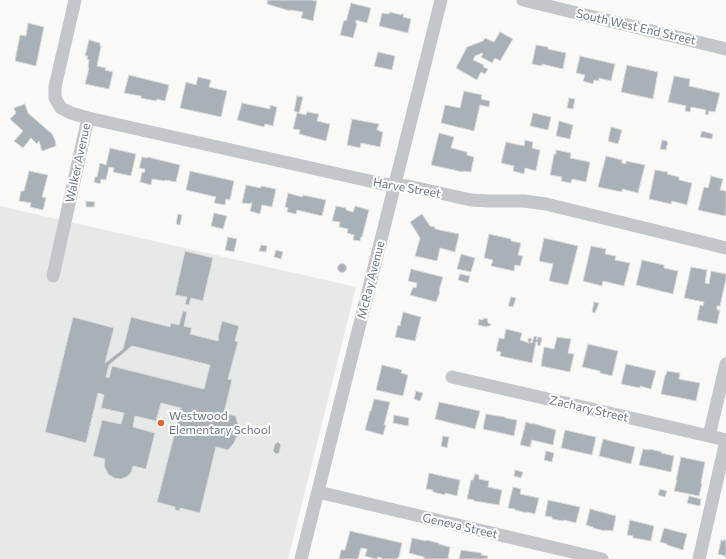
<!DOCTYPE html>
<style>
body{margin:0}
canvas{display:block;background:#f9f9f7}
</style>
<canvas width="726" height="559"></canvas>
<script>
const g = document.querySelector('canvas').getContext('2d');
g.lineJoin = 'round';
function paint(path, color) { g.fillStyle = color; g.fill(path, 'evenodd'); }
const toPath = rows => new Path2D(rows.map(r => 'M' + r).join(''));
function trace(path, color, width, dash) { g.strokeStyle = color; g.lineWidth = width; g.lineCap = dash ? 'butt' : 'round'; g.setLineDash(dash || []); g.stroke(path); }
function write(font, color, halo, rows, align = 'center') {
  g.font = font + ' Commissioner,sans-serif'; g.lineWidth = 4; g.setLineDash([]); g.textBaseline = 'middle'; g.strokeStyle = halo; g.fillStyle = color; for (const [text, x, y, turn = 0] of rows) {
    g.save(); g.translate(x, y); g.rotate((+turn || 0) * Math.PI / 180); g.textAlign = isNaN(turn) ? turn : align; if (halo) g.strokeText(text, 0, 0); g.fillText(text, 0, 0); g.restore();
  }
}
paint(toPath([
 [0,206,356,287,288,559,0,559]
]), '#e7e8e8');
const building = toPath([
 [268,0,312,0,317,1,313,21,301,18,303,12,290,10,290,11,267,4,268,0],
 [351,3,371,8,367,23,356,20,356,23,357,24,353,38,340,35,344,20,346,21,347,18,351,3],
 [390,12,401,15,401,14,404,14,403,17,411,19,408,33,379,26,382,13,389,14,390,12],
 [28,23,44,27,36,66,15,61,20,35,26,36,28,23],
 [500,32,513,39,500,61,495,58,492,63,481,57,483,54,482,53,475,56,473,60,484,65,483,67,488,69,485,74,481,72,477,80,456,68,467,47,483,41,485,38,494,42,500,32],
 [89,40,100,43,100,46,101,46,97,66,106,68,105,70,113,72,109,89,85,84,89,68,88,67,89,60,87,59,88,56,85,56,89,40],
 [536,45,548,47,548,49,566,53,563,69,542,64,542,66,532,64,536,45],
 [378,52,395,56,392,70,374,66,378,52],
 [580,56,615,64,611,81,599,78,599,81,594,80,593,84,583,81,585,75,576,73,580,56],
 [627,65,658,72,653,99,621,92,627,65],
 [129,75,169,85,165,101,157,99,156,101,141,98,141,96,124,93,129,75],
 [674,76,690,79,689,86,720,93,715,112,709,111,708,115,705,114,706,110,691,107,690,112,685,111,686,106,668,102,674,76],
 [198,77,211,80,209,87,227,91,221,117,180,108,186,82,196,85,198,77],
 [464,91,482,95,481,99,490,101,489,107,480,105,474,131,441,123,445,105,460,108,464,91],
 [297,96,303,97,299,113,294,111,297,96],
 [569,98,575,99,573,109,567,108,569,98],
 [242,103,270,109,270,105,277,107,273,126,265,124,264,127,237,120,242,103],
 [25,104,28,113,52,134,55,140,56,146,42,151,39,141,37,144,31,138,23,148,14,141,23,131,10,119,16,113,14,108,25,104],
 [307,112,319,114,317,121,330,124,326,141,299,134,300,130,293,129,297,113,306,115,307,112],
 [533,113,551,117,548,130,530,126,533,113],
 [352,119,379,124,377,130,383,132,380,147,361,143,360,148,347,145,352,119],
 [559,121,573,125,570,139,556,136,559,121],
 [611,127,622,130,618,144,608,141,611,127],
 [702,131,713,134,712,139,700,137,702,131],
 [439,133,454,137,451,148,467,152,467,155,474,157,471,172,463,171,463,172,431,165,439,133],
 [525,140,533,142,532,148,540,150,536,171,525,168,524,174,513,171,514,166,501,163,506,142,524,146,525,140],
 [662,140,667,141,668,145,667,145,666,150,660,149,662,140],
 [110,148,136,154,131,176,113,172,114,168,109,167,106,180,101,179,100,184,94,182,95,177,97,177,100,163,106,165,110,148],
 [556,150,571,153,570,158,590,162,586,182,572,179,571,183,561,181,562,177,550,175,554,154,556,154,556,150],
 [606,156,622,160,622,163,626,164,626,161,645,165,638,193,622,189,622,192,598,187,606,156],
 [142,157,147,158,148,157,180,165,176,182,165,180,165,181,152,179,151,185,140,182,142,172,144,173,145,169,139,168,142,157],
 [655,170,668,172,667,174,679,177,679,180,692,183,687,205,672,201,671,204,649,199,655,170],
 [29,171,48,175,42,197,46,198,43,210,30,207,31,203,19,201,21,191,24,191,29,171],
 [190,171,234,181,230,200,226,199,225,205,214,203,216,197,186,190,190,171],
 [711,176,723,179,720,190,726,191,726,215,725,215,725,216,698,210,704,187,708,188,711,176],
 [246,185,261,188,261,186,276,189,272,207,262,205,260,214,250,211,252,203,250,203,250,204,242,203,246,185],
 [288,193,302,197,303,195,326,200,322,216,297,210,296,214,287,212,288,208,285,207,288,193],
 [86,201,95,202,94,207,86,207,86,201],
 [336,206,346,208,346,210,353,212,355,206,369,210,362,237,361,237,360,241,353,240,354,235,347,233,348,229,339,227,340,222,332,221,336,206],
 [214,213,227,216,223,229,211,226,214,213],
 [178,214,182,215,180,225,176,224,178,214],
 [422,214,430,226,435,227,435,229,459,234,455,252,440,248,437,261,415,256,420,238,410,222,422,214],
 [489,234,511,239,511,241,521,243,518,255,523,256,520,266,515,265,514,271,491,266,493,260,484,258,489,234],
 [228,237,237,239,234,252,225,250,228,237],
 [544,238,578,246,568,285,549,281,553,264,539,261,544,238],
 [261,245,267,246,266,252,259,251,261,245],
 [591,246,606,249,605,254,616,256,615,260,630,263,624,286,603,281,602,286,583,281,591,246],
 [276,250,283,252,281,259,274,257,276,250],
 [185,251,213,258,203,301,191,298,189,305,185,304,187,297,175,295,185,251],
 [461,254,475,258,471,272,457,269,461,254],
 [642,260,664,265,664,268,678,271,673,294,636,285,642,260],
 '337.5 268a4.5 4.5 0 1 1 9 0a4.5 4.5 0 1 1-9 0Z',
 [691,267,707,270,705,283,709,284,711,271,726,274,726,279,720,306,717,306,717,310,720,310,717,324,697,320,700,305,703,306,704,302,684,298,691,267],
 [411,269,443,277,439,291,440,292,436,302,410,295,413,287,416,288,417,283,408,281,411,269],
 [460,274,470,276,468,283,458,280,460,274],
 [511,297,516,298,513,307,508,306,511,297],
 [594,302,599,303,595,313,592,312,594,302],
 [183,311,187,312,184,326,192,328,190,334,218,341,219,337,218,337,222,321,239,326,235,341,238,342,228,379,232,380,224,413,236,416,238,427,237,436,234,443,228,450,216,447,200,513,180,508,180,511,175,510,175,507,157,502,181,408,161,403,156,421,135,416,133,427,155,433,146,469,133,466,132,470,130,474,126,477,121,479,114,478,108,474,104,466,105,459,93,456,102,420,121,424,124,413,101,408,104,395,98,393,86,443,45,432,73,317,114,328,105,363,123,349,131,317,170,327,171,323,179,325,183,311],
 [132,346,210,365,204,389,112,366,109,378,106,377,109,365,132,346],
 [403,312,421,317,415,341,395,337,398,325,400,326,403,312],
 [484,318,488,319,487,321,488,321,488,323,491,324,490,326,487,326,487,327,478,325,479,319,483,320,484,318],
 [506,329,522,333,520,340,529,343,528,341,528,339,530,338,532,339,531,341,530,342,532,343,534,336,537,337,536,339,537,340,538,337,542,338,540,346,537,345,538,342,536,342,532,363,500,356,501,352,496,351,499,338,504,339,506,329],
 [557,337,571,339,568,353,574,354,570,372,541,366,544,347,554,349,557,337],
 [588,344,618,351,612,376,600,373,600,371,582,367,588,344],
 [626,364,656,371,651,389,640,386,640,388,621,384,626,364],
 [382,365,402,370,401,373,408,375,403,396,376,390,382,365],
 [667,371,680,373,679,379,700,383,696,401,661,394,665,375,666,375,667,371],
 [416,391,423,393,420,401,414,399,416,391],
 [374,399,390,402,384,425,386,425,383,435,365,430,370,411,371,411,374,399],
 [439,402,480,411,475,429,435,419,439,402],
 [486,414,505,417,505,418,517,420,514,436,483,429,486,414],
 [394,415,409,418,408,426,393,423,394,415],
 [526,422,532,424,532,423,556,430,553,445,532,440,530,447,520,445,526,422],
 [565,430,596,437,592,455,561,448,565,430],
 [443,436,449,437,447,448,441,446,443,436],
 [603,439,635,447,631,464,599,456,603,439],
 [278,442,281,445,279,453,276,454,273,451,275,444,278,442],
 [643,449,650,450,650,449,662,452,661,453,674,456,671,472,639,465,643,449],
 [546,451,554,453,552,462,544,460,546,451],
 [681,457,705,462,701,483,702,484,699,496,674,491,677,480,676,480,681,457],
 [515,470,523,472,521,478,514,476,515,470],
 [429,473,460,480,457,496,445,493,445,495,433,492,433,490,426,489,429,473],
 [475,474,479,475,479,479,489,481,488,487,502,490,499,505,474,501,474,500,467,499,471,480,473,480,475,474],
 [513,487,521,489,520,494,539,498,535,514,527,512,527,513,515,510,515,509,508,508,513,487],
 [660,489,667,491,665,497,658,495,660,489],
 [689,496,701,499,700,506,687,503,689,496],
 [548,500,580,507,576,523,564,520,563,521,552,519,552,517,545,516,548,500],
 [590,509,616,516,613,531,605,530,605,531,593,528,593,527,586,525,590,509],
 [630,520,654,526,651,541,633,538,633,536,627,535,630,520],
 [664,528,687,534,683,550,667,545,667,544,660,542,664,528],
 [350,531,402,543,399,557,398,557,397,559,382,559,382,558,378,557,377,559,376,559,365,556,367,549,361,548,358,559,339,559,341,550,345,550,350,531],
 [412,538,426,541,426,540,439,543,439,544,450,547,448,559,424,559,424,557,409,553,412,538],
 [724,539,726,540,726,558,725,557,725,556,718,554,721,540,724,541,724,539],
 [461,550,482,553,481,555,488,556,487,559,459,559,461,550]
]);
paint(building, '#a9b1b8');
trace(building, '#dbdbd9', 1);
trace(toPath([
 [523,0,726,49],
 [88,118,383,184,408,186,471,200,489,201,524,201,546,204,726,248],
 [53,276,88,118,71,113,61,108,55,98,55,87,75,0],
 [452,377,726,440],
 [709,436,726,364],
 [318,492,602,559],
 [301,559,441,0],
 [699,559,726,441]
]), '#c3c6ca', 13);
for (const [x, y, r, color] of [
 [161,423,4,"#df6631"]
]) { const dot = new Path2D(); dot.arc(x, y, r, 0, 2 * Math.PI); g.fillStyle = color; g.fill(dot); trace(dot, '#fff', 1.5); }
write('12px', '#697887', '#fff', [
 ["South West End Street",636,27,13],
 ["Walker Avenue",78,163,-78],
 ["Harve Street",407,188,10],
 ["McRay Avenue",371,280,-76],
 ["Zachary Street",589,409,13],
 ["Geneva Street",460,526,13]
]);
write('12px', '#697887', '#fff', [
 ["Westwood",169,416],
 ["Elementary School",169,430]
], 'left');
</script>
